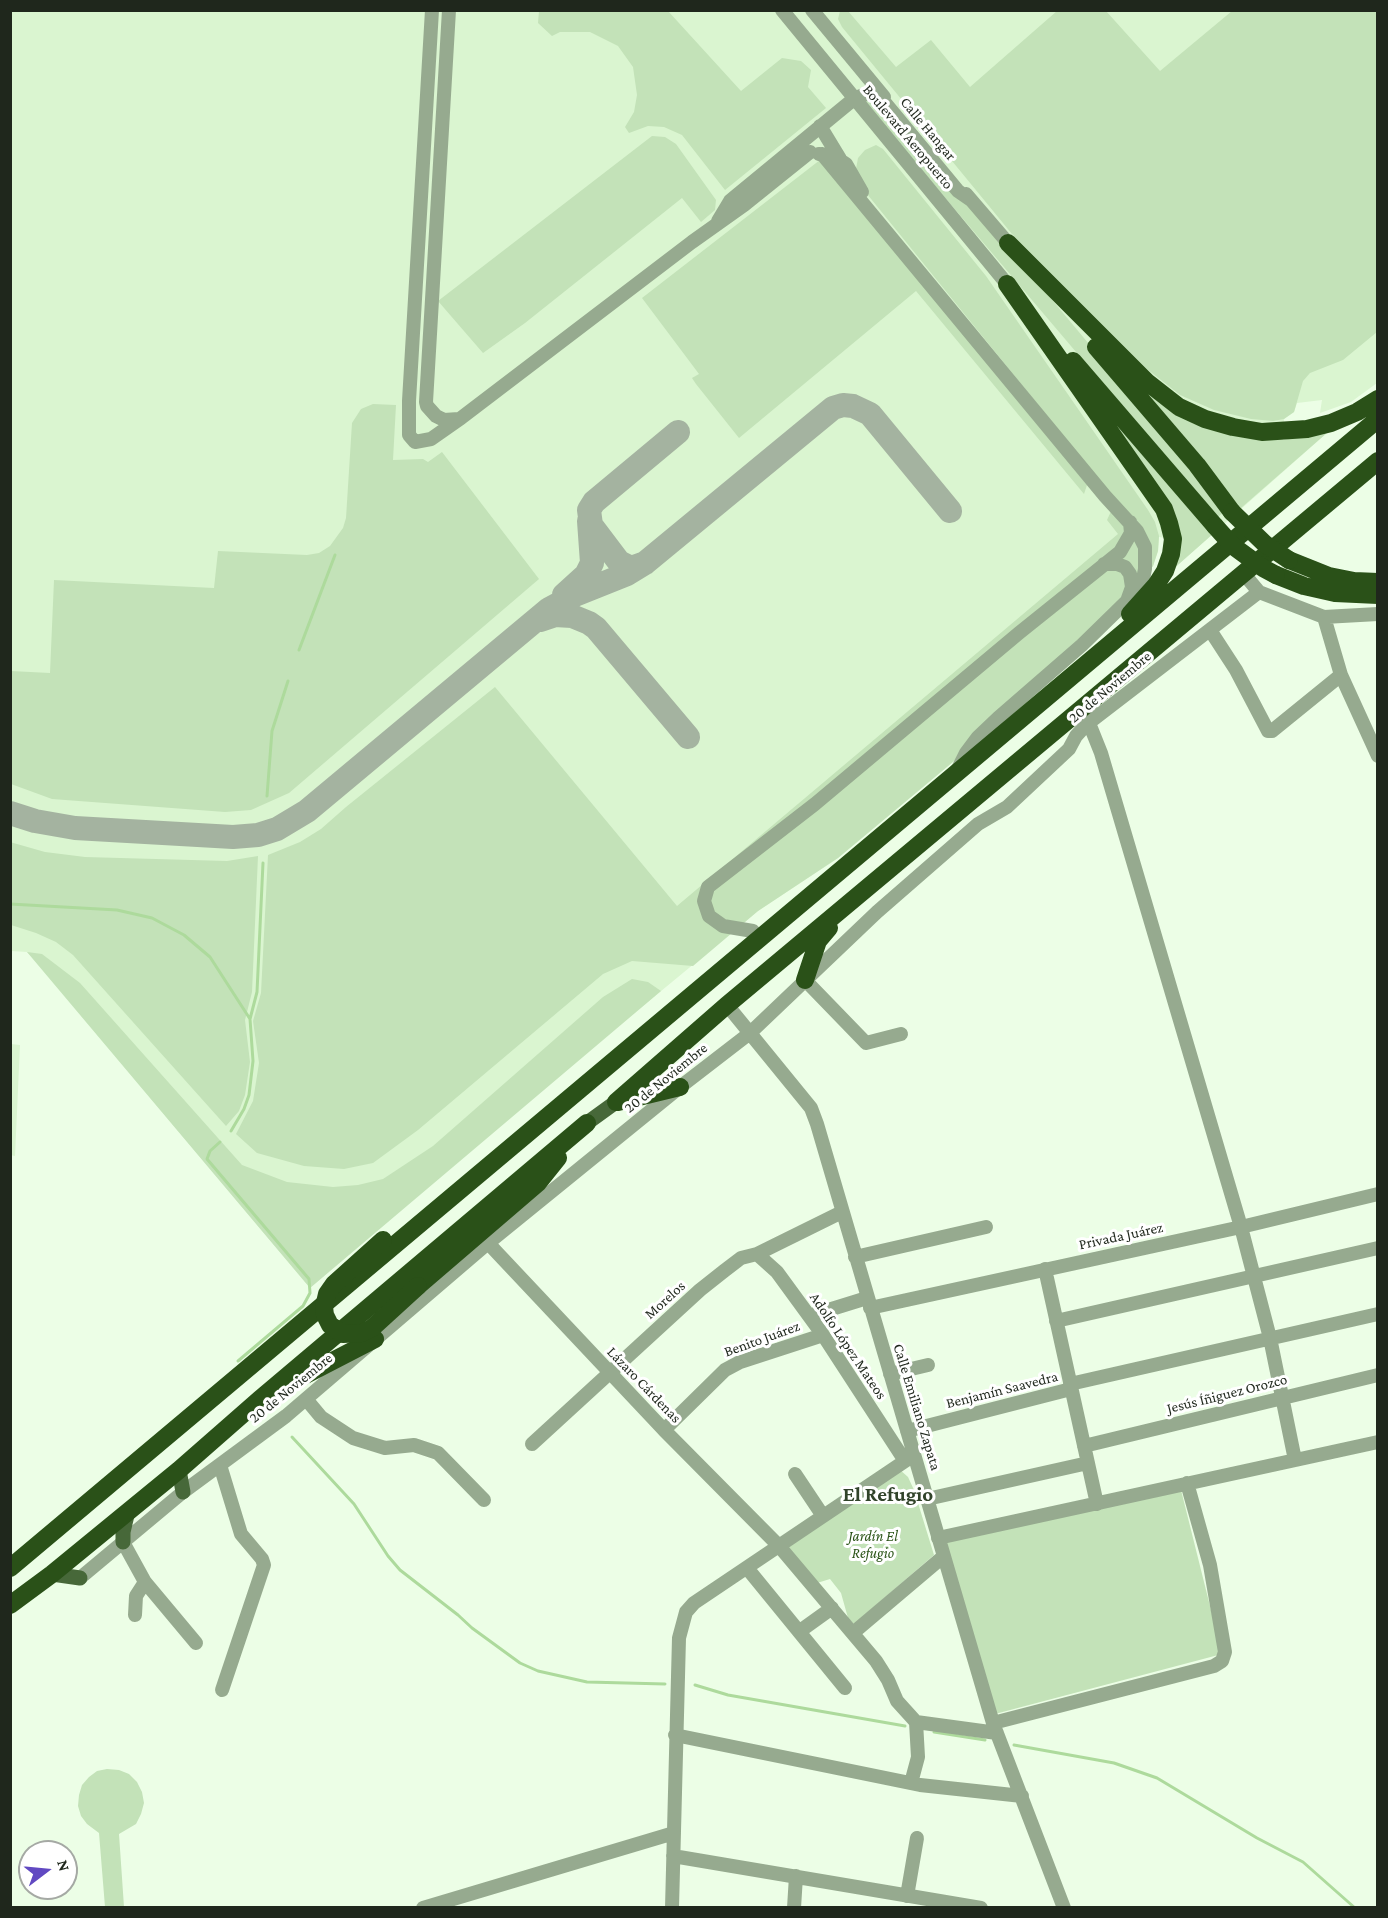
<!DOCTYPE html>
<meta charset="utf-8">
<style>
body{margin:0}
#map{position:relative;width:1388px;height:1918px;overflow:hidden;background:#ecfee6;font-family:"Crimson Pro",serif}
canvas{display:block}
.frame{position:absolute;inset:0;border:12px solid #1f271c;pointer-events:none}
.north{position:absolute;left:18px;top:1840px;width:60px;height:60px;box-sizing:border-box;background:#fff;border:2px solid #a5a9a4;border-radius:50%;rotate:74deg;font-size:16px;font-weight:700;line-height:24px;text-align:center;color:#1f271c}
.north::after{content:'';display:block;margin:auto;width:21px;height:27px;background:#6149c2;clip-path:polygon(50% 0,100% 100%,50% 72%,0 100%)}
</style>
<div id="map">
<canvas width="1388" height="1918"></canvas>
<div class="frame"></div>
<div class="north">N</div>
</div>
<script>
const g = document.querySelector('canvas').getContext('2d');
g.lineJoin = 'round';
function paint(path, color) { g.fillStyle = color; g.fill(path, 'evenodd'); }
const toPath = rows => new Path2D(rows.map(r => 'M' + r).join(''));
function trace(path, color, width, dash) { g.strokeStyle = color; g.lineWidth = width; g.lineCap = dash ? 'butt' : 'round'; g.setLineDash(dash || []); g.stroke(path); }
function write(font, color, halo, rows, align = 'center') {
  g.font = font + ' "Crimson Pro",serif'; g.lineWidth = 6; g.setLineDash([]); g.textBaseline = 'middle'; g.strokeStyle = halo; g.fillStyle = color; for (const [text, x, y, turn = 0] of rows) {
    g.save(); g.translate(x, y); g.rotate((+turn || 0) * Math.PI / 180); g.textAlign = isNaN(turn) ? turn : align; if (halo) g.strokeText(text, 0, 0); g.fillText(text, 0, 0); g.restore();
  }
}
paint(toPath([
 [11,11,1377,11,1377,383,1351,402,1320,413,1322,400,1297,403,1294,412,1284,419,1283,440,1328,432,1171,571,1178,540,1159,537,1158,551,1153,566,1063,670,838,858,758,911,563,1072,310,1288,33,958,27,952,11,951],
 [11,1044,20,1045,15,1156,10,1155]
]), '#daf5d0');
paint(toPath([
 [539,11,668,11,741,91,782,58,801,61,811,70,808,87,826,108,725,190,682,135,664,127,648,126,629,133,625,127,634,112,637,95,633,67,618,46,590,32,560,32,552,36,538,23],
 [840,11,848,11,896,67,931,40,970,87,1057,11,1106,11,1160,71,1232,11,1377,11,1377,332,1343,360,1310,373,1303,381,1294,412,1284,419,1273,421,1251,419,1214,410,1180,395,1147,369,1012,234,842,27,838,19],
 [873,98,971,203,1227,509,1217,518,863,101],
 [652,136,665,137,676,144,716,200,715,210,701,222,682,198,525,323,483,353,438,301],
 [876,145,883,149,986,276,1148,510,1155,522,1159,536,1158,551,1153,566,1116,619,1063,670,838,858,758,911,693,966,632,961,603,974,418,1130,373,1163,344,1169,304,1166,257,1153,236,1134,253,1101,259,1063,253,1021,261,993,268,855,300,842,321,829,346,807,495,687,677,906,1118,534,1107,520,1113,507,1108,491,863,189,856,169,858,158,865,150],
 [829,153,843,180,1087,485,1084,494,916,291,739,438,696,384,692,378,699,374,642,298],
 [1060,350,1214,533,1171,571,1178,540],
 [1120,364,1175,411,1264,439,1283,440,1328,432,1241,508],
 [373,404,396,405,393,460,423,459,428,462,442,452,539,579,289,793,251,810,225,812,52,799,11,784,11,671,50,673,54,580,214,588,218,551,307,555,319,553,330,546,343,528,346,518,352,423,361,409],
 [10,842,45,852,85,857,227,861,258,856,252,992,245,1020,250,1062,245,1095,239,1111,226,1126,73,955,56,942,36,933,11,925],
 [27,952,42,954,80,983,242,1165,287,1182,333,1187,358,1185,383,1179,433,1146,603,997,632,979,648,982,661,991,310,1288],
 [899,1469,908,1477,914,1490,934,1555,854,1624,848,1618,841,1593,830,1579,817,1583,786,1548],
 [1181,1490,1222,1654,995,1714,945,1541],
 [107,1769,119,1770,129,1774,137,1782,142,1792,144,1803,141,1814,136,1824,119,1834,124,1907,105,1907,99,1833,87,1824,81,1816,78,1806,79,1795,82,1785,89,1777,97,1771]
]), '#c3e2b8');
trace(toPath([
 [299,650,335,555],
 [267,796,272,731,288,681],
 [10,904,117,910,152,918,184,935,210,957,250,1019],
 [231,1131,244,1109,249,1095,253,1061,250,1019,257,992,263,863],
 [220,1142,210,1151,207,1159,309,1279,310,1293,303,1306,238,1361],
 [292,1437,354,1504,388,1556,400,1570,458,1615,472,1628,520,1663,538,1671,587,1682,665,1684],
 [695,1685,728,1695,905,1726],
 [934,1732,985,1740],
 [1014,1745,1114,1763,1157,1778,1257,1838,1303,1862,1355,1908]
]), '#adda9c', 3);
trace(toPath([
 [645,563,631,568,619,562,591,525,589,510,594,502,678,432],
 [564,595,586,575,592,563,589,521],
 [540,620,555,615,572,616,589,623,596,628,688,737],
 [10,813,35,821,75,828,233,837,258,835,277,829,307,811,549,609,577,594,627,574,645,563,833,408,843,405,853,406,870,414,950,511]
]), '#a4b3a0', 24);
trace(toPath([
 [432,10,409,401,409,435,415,442,431,439,461,418,692,242,744,205,810,152],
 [449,10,426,402,427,406,436,416,444,420,459,419],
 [782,10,1007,284],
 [812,10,884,97],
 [820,126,840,159],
 [819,154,834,156,846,164,862,192],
 [822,154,1105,496,1137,531,1145,547,1145,569,1138,605],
 [966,194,1008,243],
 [718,221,730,201,736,196,855,98,869,93,881,98,958,191,971,200],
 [1244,574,1259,592,1324,617,1378,614],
 [1324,617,1341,675,1378,756],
 [1210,630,1236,670,1268,731,1272,731,1341,675],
 [1089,723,1101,753,1241,1227,1270,1338,1295,1460],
 [958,769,966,753,978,737,998,718,1082,645,1127,601,1132,587,1130,574,1125,567,1117,564,1104,564],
 [753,931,723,926,709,916,704,901,708,887,815,804,1019,633,1120,552,1131,533,1130,522],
 [805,980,866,1043,901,1034],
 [727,1005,811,1108,817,1124,993,1723,1064,1908],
 [488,1243,664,1430,779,1546,876,1661,888,1680,897,1701,916,1722,918,1757,911,1783],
 [757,1254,777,1272,823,1335,905,1461],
 [855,1257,986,1227],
 [1045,1269,1097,1504],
 [870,1308,1241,1227,1378,1194],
 [809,1316,867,1298],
 [1056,1321,1378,1248],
 [890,1374,928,1365],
 [1070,1384,1378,1314],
 [306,1399,321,1417,353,1438,385,1448,414,1445,438,1453,484,1500],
 [664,1430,725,1370,740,1362,823,1335],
 [907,1431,1071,1389],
 [532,1444,700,1290,724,1271,741,1258,757,1254,842,1212],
 [1084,1446,1378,1375],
 [220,1465,241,1534,262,1559,264,1565,222,1690],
 [795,1474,823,1516],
 [927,1499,1088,1463],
 [938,1538,1378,1442],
 [123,1542,145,1582,196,1643],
 [747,1568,845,1688],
 [80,1578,183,1492,286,1416,488,1243,680,1087,750,1033,877,912,978,824,1007,807,1069,749,1076,736,1086,725,1259,592],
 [135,1615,136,1596,145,1582],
 [800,1631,832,1608],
 [853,1633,944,1556],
 [916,1722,997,1733],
 [993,1723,1214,1666,1222,1661,1225,1652,1210,1565,1187,1483],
 [675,1735,920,1785,1022,1796],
 [673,1856,981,1908],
 [907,1896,917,1838],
 [423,1908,674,1833],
 [672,1908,679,1638,686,1612,694,1603,914,1455],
 [794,1908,796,1876]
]), '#96aa8f', 14);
trace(toPath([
 [587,1123,616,1102],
 [179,1470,183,1492],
 [123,1542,123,1532,128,1511],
 [52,1574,80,1578]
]), '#476839', 15);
trace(toPath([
 [1008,243,1147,382,1179,407,1205,419,1233,427,1262,432,1307,429,1331,423,1357,412,1378,399],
 [1007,284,1164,509,1169,523,1173,539,1171,554,1165,571,1156,585,1130,614],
 [1096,347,1197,465,1232,512],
 [1073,361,1215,526],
 [1289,560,1329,576,1354,581,1378,582],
 [1276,575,1304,586,1335,593,1378,595],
 [805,980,818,941,829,928],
 [616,1102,727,1005,1378,461],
 [618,1102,680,1087],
 [418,1286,538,1183,558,1158],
 [290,1383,375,1339],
 [10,1568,1378,419],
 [10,1605,52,1574,179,1470,260,1399,587,1123]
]), '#2a5118', 18);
trace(toPath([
 [1232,512,1265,544,1289,560],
 [1215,526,1233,546,1263,568,1276,575],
 [383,1240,334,1284,327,1294,324,1307,325,1315,330,1325,343,1334,362,1333,372,1328,418,1286]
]), '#2a5118', 18);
write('15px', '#1f271c', '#fff', [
 ["Calle Hangar",928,129,50],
 ["Boulevard Aeropuerto",908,137,50],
 ["20 de Noviembre",1110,687,-40],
 ["20 de Noviembre",666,1078,-39],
 ["Privada Juárez",1121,1236,-12],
 ["Morelos",665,1300,-42],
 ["Benito Juárez",762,1339,-20],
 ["Adolfo López Mateos",848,1346,56],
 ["Lázaro Cárdenas",644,1385,46],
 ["20 de Noviembre",291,1388,-39],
 ["Benjamín Saavedra",1002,1390,-14],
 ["Jesús Íñiguez Orozco",1227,1394,-14],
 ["Calle Emiliano Zapata",917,1407,73]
]);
write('italic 15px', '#2b5417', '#fff', [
 ["Jardín El",873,1536],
 ["Refugio",873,1553]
]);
write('bold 21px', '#31432a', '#fff', [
 ["El Refugio",888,1495]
]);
</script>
